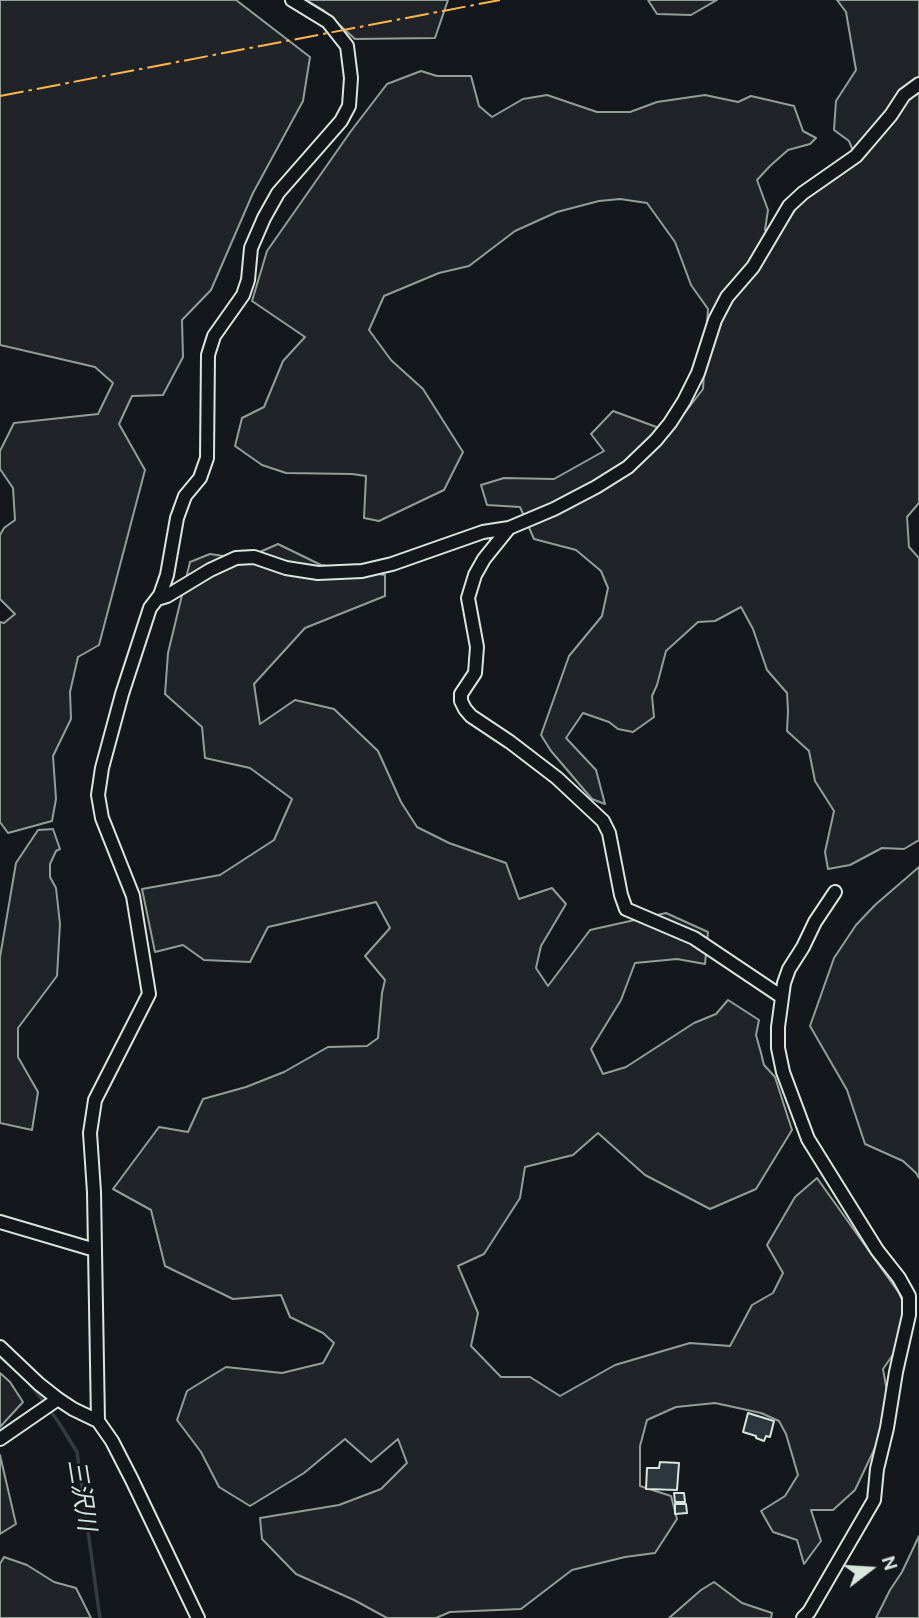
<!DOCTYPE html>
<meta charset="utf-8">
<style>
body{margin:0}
#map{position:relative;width:919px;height:1618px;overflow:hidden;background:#14181c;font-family:Ubuntu,sans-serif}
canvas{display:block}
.north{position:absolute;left:835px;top:1534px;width:70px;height:70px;-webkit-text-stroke:5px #14181c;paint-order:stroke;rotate:73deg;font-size:19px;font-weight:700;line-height:28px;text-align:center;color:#d8e6dc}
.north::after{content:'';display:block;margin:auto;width:24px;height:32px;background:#d8e6dc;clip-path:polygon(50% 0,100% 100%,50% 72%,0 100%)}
</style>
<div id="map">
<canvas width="919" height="1618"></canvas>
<div class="north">N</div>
</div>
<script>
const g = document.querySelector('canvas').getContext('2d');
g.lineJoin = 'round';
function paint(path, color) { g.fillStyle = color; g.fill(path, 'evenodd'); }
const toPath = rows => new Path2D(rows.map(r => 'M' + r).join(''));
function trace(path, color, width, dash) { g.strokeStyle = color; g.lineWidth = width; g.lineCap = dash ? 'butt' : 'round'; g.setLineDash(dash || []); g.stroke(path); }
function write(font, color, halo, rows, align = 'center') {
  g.font = font + ' Ubuntu,"Noto Sans JP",sans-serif'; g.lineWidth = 5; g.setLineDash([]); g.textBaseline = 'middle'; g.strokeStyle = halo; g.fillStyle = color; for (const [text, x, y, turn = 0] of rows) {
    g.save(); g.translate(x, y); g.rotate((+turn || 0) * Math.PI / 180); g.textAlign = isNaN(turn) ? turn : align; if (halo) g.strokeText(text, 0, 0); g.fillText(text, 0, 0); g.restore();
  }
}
const green = toPath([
 [0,0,236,0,310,57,303,101,253,193,211,290,182,320,183,357,163,395,132,396,119,424,145,470,99,645,78,657,70,692,71,719,53,756,56,799,52,821,8,833,0,822,0,622,4,623,15,614,0,599,0,535,4,528,15,520,13,488,0,469,0,451,14,423,98,414,113,383,95,367,0,345,0,0],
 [306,0,448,0,435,38,355,39,323,10,306,0],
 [648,0,717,0,691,15,657,14,648,0],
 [837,0,919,0,919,503,907,517,909,547,919,558,919,840,904,849,882,848,850,865,828,869,825,852,834,811,815,781,809,751,787,731,788,711,787,693,767,670,753,629,741,607,715,621,698,622,666,651,657,685,652,696,654,717,633,732,618,729,609,722,583,713,566,738,596,770,605,804,592,799,551,751,541,735,569,656,602,616,608,588,601,571,576,550,534,539,520,507,487,505,481,485,504,478,554,479,604,451,591,434,613,411,670,432,703,389,708,309,691,285,675,242,647,203,620,199,599,201,557,212,515,231,469,266,439,273,384,296,369,330,391,360,423,389,463,452,444,490,379,521,364,518,366,476,352,474,286,473,262,465,235,446,242,418,264,407,283,361,305,337,252,301,267,251,351,131,387,84,421,71,437,76,471,76,479,106,492,117,523,99,547,95,597,112,630,112,657,102,705,95,738,102,751,96,794,106,803,131,816,138,810,144,788,150,770,166,757,180,768,210,765,230,778,237,803,197,822,188,858,163,849,141,834,130,836,101,856,70,846,12,837,0],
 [278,544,321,565,385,575,385,596,305,628,254,684,260,724,295,700,334,709,378,751,401,802,417,827,449,843,506,863,519,899,552,888,566,904,541,946,536,968,548,986,590,930,666,913,708,932,705,964,677,959,635,963,621,1000,591,1049,603,1074,626,1067,694,1023,716,1014,728,1000,759,1020,756,1035,761,1053,764,1065,775,1077,792,1130,756,1189,710,1209,645,1175,598,1133,573,1155,525,1167,520,1198,484,1254,458,1266,478,1313,471,1346,501,1377,530,1377,560,1396,615,1365,690,1343,730,1346,752,1305,773,1293,783,1273,767,1245,795,1197,817,1178,899,1293,913,1326,883,1369,891,1414,855,1490,833,1510,811,1510,821,1541,804,1564,797,1540,773,1532,761,1511,785,1496,798,1475,786,1434,779,1421,761,1413,715,1403,676,1407,647,1420,640,1446,640,1486,671,1496,677,1519,655,1553,625,1557,572,1570,521,1609,450,1612,436,1618,387,1618,354,1600,296,1574,262,1539,260,1518,339,1505,381,1489,407,1463,398,1439,371,1462,345,1439,304,1473,250,1506,219,1487,201,1452,177,1420,187,1391,226,1367,282,1373,323,1363,334,1343,323,1333,290,1317,281,1295,233,1299,165,1266,151,1210,113,1189,159,1127,188,1132,203,1099,246,1087,284,1072,328,1047,367,1046,378,1038,382,993,385,980,365,956,390,928,376,902,268,927,250,962,204,960,183,945,155,952,142,889,220,875,274,840,292,799,250,768,205,758,202,727,165,694,168,653,190,562,210,554,244,559,278,544],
 [53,829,60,849,56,851,50,864,50,877,56,888,60,924,57,976,18,1028,18,1057,38,1092,32,1130,0,1123,0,957,16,863,38,830,53,829],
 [919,867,919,1178,916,1173,903,1161,865,1144,847,1090,810,1026,834,958,856,925,875,905,919,867],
 [0,1373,10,1382,23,1402,0,1427,0,1373],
 [0,1455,16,1524,0,1534,0,1455],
 [919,1536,919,1618,876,1618,890,1590,902,1572,919,1536],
 [4,1557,27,1565,54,1582,76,1588,91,1618,0,1618,0,1564,4,1557],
 [714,1582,742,1603,772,1613,771,1618,669,1618,701,1590,714,1582]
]);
paint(green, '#202428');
trace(green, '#939e99', 2);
trace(toPath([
 [0,1357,20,1374],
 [28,1382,45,1403],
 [49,1409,59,1423,77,1452,100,1618]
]), '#363b3e', 3.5);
const building = toPath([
 [748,1413,774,1421,770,1437,766,1436,764,1441,756,1438,756,1436,743,1432,748,1413],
 [660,1462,679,1463,677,1490,646,1489,647,1468,659,1468,660,1462],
 [674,1493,684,1493,685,1502,675,1502,674,1493],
 [675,1504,686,1504,687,1513,675,1514,675,1504]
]);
paint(building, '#2c363c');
trace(building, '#d8e6dc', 2);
const street = toPath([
 [509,528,484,559,475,575,468,598,477,647,475,673,461,694,461,701,465,709,471,716,510,742,557,778,603,821,609,833,621,895,626,909,694,938,782,997],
 [157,599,167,596,210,570,236,558,254,557,286,568,318,573,362,571,392,564,483,532,509,528,554,509,596,487,628,467,656,440,670,423,684,401,698,373,715,320,727,297,753,267,789,206,803,193,856,156,891,115,904,95,919,84],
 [0,1222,95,1250],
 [0,1347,39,1384,58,1399,73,1409,98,1421,112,1441,132,1480,198,1618],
 [98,1421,94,1192,90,1133,95,1100,149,994,133,896,102,818,98,795,102,768,122,694,150,608,160,595,167,575,177,518,185,496,200,478,207,458,208,355,214,336,243,295,248,280,251,248,264,218,278,193,341,121,349,106,351,78,347,46,328,22,292,0],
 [0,1439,58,1399],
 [803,1618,809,1612,874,1500,877,1469,887,1428,896,1372,909,1315,909,1296,899,1278,877,1250,808,1139,783,1072,778,1048,778,1027,784,983,789,969,803,947,815,922,835,892]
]);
trace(street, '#d8e6dc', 16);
trace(street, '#14181c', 12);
trace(toPath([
 [0,96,500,0]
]), '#ffb74d', 2, [24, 5, 3.5, 5]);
write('italic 24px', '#d8e6dc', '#14181c', [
 ["三沢川",82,1495,81]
]);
</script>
